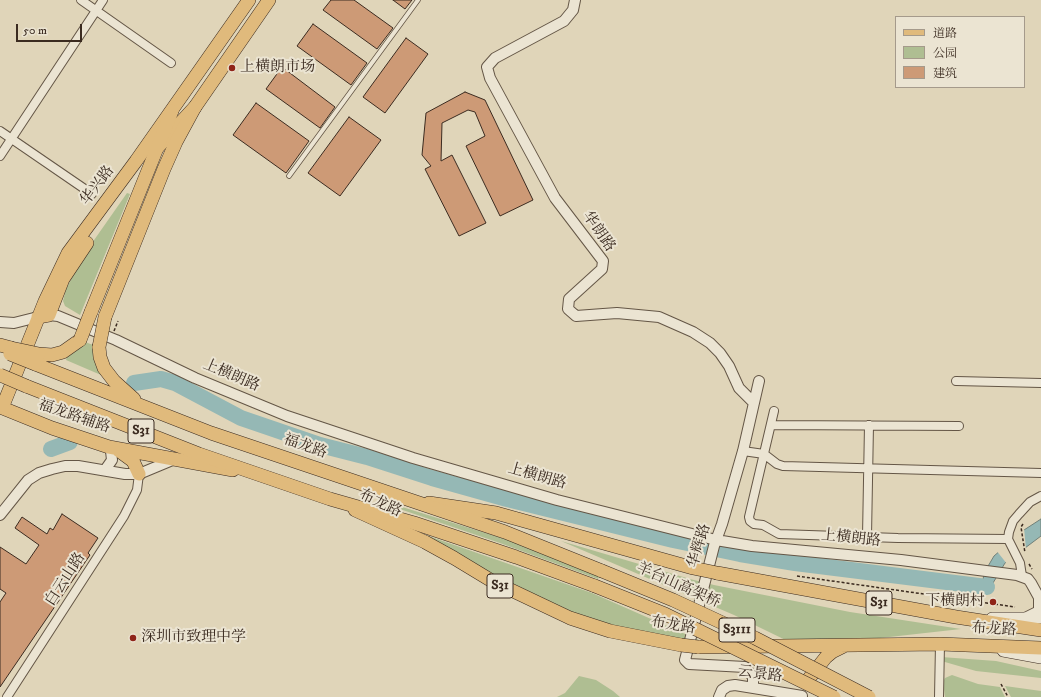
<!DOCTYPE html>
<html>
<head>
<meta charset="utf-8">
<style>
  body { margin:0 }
  #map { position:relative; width:1041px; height:697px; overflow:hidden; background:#e0d5b9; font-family:"IM FELL DW Pica","Noto Serif SC",serif }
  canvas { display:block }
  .legend { position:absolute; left:895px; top:16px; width:130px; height:72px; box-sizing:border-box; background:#ebe4d2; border:1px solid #a59a8b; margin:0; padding:5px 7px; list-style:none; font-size:12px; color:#3b2b20 }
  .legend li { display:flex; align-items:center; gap:8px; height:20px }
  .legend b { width:20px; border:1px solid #a59a8b }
  .scale { position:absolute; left:16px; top:24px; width:66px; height:18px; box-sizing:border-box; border:2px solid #3b2b20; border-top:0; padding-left:5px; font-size:12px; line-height:14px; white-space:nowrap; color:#3b2b20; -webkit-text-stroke:3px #ebe4d2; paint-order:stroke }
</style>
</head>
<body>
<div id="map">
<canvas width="1041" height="697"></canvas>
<ul class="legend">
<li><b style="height:5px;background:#e0ba7c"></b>道路</li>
<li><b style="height:11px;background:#afbe92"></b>公园</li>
<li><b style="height:11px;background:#cd9a76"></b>建筑</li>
</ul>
<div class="scale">50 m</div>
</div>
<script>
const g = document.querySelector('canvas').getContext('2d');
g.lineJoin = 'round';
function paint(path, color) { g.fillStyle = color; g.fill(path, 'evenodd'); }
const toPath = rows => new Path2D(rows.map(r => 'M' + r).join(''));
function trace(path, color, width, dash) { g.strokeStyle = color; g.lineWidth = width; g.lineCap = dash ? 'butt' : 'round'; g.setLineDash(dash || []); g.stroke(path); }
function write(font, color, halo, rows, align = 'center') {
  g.font = font + ' "IM FELL DW Pica","Noto Serif SC",serif'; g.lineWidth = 4; g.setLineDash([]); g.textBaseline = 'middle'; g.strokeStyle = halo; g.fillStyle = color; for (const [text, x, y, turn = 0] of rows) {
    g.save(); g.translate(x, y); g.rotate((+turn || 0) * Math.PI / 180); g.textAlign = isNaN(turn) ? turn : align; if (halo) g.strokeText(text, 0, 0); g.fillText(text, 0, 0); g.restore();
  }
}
const green = toPath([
  [127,193,130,194,80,315,65,306,63,301,66,289,85,253],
  [85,342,96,346,101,375,66,360,67,356],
  [383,501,524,545,601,574,598,579,500,543,382,503],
  [394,524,592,593,701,641,682,639,612,626,564,610],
  [561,541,690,579,714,585,850,612,961,629,800,647,734,615],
  [941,657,996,661,1041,671,1041,678,976,671,938,660],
  [952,675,978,684,1000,687,1005,697,945,697,943,682,945,678],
  [579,676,596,680,613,691,620,697,557,697,565,693],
  [1005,686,1041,691,1041,697,1011,697]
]);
const water = toPath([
  [1041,519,1041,536,1005,563,993,583,991,593,981,595,984,573,994,556,1024,530,1041,519]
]);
const pier = toPath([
  [1024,528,1026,549,1007,564,996,550]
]);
const river = toPath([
  [134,383,161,379,175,383,241,418,320,445,367,457,432,478,507,499,673,540,740,554,795,563,987,587],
  [51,449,70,442]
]);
const building = toPath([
  [331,0,354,0,393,28,377,49,323,10,331,0],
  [393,0,412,0,405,9,393,0],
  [313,24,367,63,351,85,297,46,313,24],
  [406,38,428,54,385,113,363,97,406,38],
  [282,67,335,107,320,128,266,89,282,67],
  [465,92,485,100,533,200,500,216,466,146,485,136,475,112,468,110,442,123,441,161,452,155,486,223,459,236,425,169,431,166,422,155,426,113,465,92],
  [256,103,309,141,286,173,233,135,256,103],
  [349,117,381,140,340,196,308,173,349,117],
  [62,514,98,538,88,553,90,555,0,687,0,602,6,593,0,589,0,547,26,564,39,545,15,528,22,517,47,534,50,528,53,530,62,514]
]);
const path = toPath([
  [1023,524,1021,527,1025,553],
  [1029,564,1032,569],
  [797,576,1015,607],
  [1001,684,1008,697]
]);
const service = toPath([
  [289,176,418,0]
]);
const minor = toPath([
  [81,0,171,63],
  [0,131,92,194],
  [0,156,103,0],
  [956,381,1041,383],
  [774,411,749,517,750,521,754,524,763,525,779,534,898,538,1008,539],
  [771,425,959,426],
  [743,451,764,454,777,464,783,466,1041,473],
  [867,536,869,425],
  [1022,576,1020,563,1008,539,1009,532,1013,521,1019,514,1030,502,1041,496],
  [7,697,124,516,137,490,139,474],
  [939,697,940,644]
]);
const tertiary = toPath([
  [575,0,573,10,564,21,495,58,487,67,490,78,555,198,603,261,602,269,569,299,568,309,576,316,617,313,659,317,693,332,710,343,720,353,729,366,739,388,754,403],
  [49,315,58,316,116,340,195,378,287,416,413,458,557,500,716,540,752,546,901,560,1017,575,1028,579,1031,583,1041,601],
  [0,322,14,323,38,317],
  [105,470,112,460,111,451,109,447],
  [0,515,28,480,39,473,52,469,65,466,78,466,125,474,139,474,175,459],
  [1025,618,1039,611,1039,598],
  [753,687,753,677,745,667,689,664,685,660,714,546,722,524,743,451,759,381],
  [719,697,722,690,728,686,735,685,802,696]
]);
const secondary = toPath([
  [992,618,1041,618],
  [1003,651,1041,658]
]);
const primary = toPath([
  [158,147,195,107,269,0],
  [38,317,49,315,63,279,87,243],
  [0,407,52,428,109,447,233,470],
  [2,408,45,301,68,253,136,161,249,0],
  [118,450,133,461,139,474],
  [429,503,496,513,693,568],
  [355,510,425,542,454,558,492,581,570,618,610,631,681,645],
  [717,573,956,617,1041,630],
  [698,647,940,644,1041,648],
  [807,681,826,657,832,652,844,646]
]);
const trunk = toPath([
  [91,312,172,111],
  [105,317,164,169,176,142,195,107],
  [0,345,11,348],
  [99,347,100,357,104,368,114,381,134,399],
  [39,354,52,355,63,352,80,340],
  [35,364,211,433,505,532,602,571],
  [26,386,199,454,330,499,414,523,516,557,595,586]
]);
const pathBridge = toPath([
  [114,331,118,321]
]);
const primaryBridge = toPath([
  [693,568,717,573],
  [681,645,698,647]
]);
const trunkBridge = toPath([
  [80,340,91,312],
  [99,347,105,317],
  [11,348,39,354],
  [10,354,35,364],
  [0,375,26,386],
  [602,571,673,600,755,638,869,697],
  [595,586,665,614,834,697]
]);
const markers = [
  [232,68,4,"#8f2418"],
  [993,602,4,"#8f2418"],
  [133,638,4,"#8f2418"]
];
const shields = [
  [141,431,26],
  [500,586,26],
  [879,603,26],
  [737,630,36]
];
const shieldNames = [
  ["S31",141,431],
  ["S31",500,586],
  ["S31",879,603],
  ["S3111",737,630]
];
const poiNames = [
  ["上横朗市场",240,68],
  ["下横朗村",985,602,"right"],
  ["深圳市致理中学",141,638]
];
const streetNames = [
  ["华兴路",98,186,-53],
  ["华朗路",598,232,55],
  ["上横朗路",231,376,23],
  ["福龙路辅路",74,417,19],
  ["福龙路",305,447,19],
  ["上横朗路",537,477,16],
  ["布龙路",380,504,25],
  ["上横朗路",851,539,6],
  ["华辉路",700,546,-73],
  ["白云山路",66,580,-57],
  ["羊台山高架桥",678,586,24],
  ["布龙路",673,626,9],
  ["布龙路",994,630,3],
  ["云景路",760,675,7]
];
paint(green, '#afbe92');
paint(water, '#95b8b5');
trace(water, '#718079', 1);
paint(pier, '#e0d5b9');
trace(river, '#95b8b5', 16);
paint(building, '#cd9a76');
trace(building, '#3b2b20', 1);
trace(service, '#645646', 5.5);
trace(minor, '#645646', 10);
trace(tertiary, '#645646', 12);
trace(secondary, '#3b2b20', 12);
trace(primary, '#3b2b20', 14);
trace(trunk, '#3b2b20', 14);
trace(path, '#3b2b20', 1.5, [3, 2]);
trace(service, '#ebe4d2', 4);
trace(minor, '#ebe4d2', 8);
trace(tertiary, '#ebe4d2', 10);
trace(secondary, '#ebe4d2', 11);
trace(primary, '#e0ba7c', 13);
trace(trunk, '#e0ba7c', 13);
trace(primaryBridge, '#3b2b20', 14, []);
trace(trunkBridge, '#3b2b20', 14, []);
trace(pathBridge, '#3b2b20', 1.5, [3, 2]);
trace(primaryBridge, '#e0ba7c', 13);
trace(trunkBridge, '#e0ba7c', 13);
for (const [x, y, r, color] of markers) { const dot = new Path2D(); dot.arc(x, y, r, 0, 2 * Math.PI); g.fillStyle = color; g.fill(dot); trace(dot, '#ebe4d2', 1.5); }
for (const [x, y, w] of shields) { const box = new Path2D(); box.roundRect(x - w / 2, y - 12, w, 24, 3); g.fillStyle = '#ebe4d2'; g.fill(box); trace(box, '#3b2b20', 1); }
write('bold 14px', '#3b2b20', null, shieldNames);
write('15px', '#3b2b20', '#ebe4d2', poiNames, 'left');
write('15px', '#3b2b20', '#ebe4d2', streetNames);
</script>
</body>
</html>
